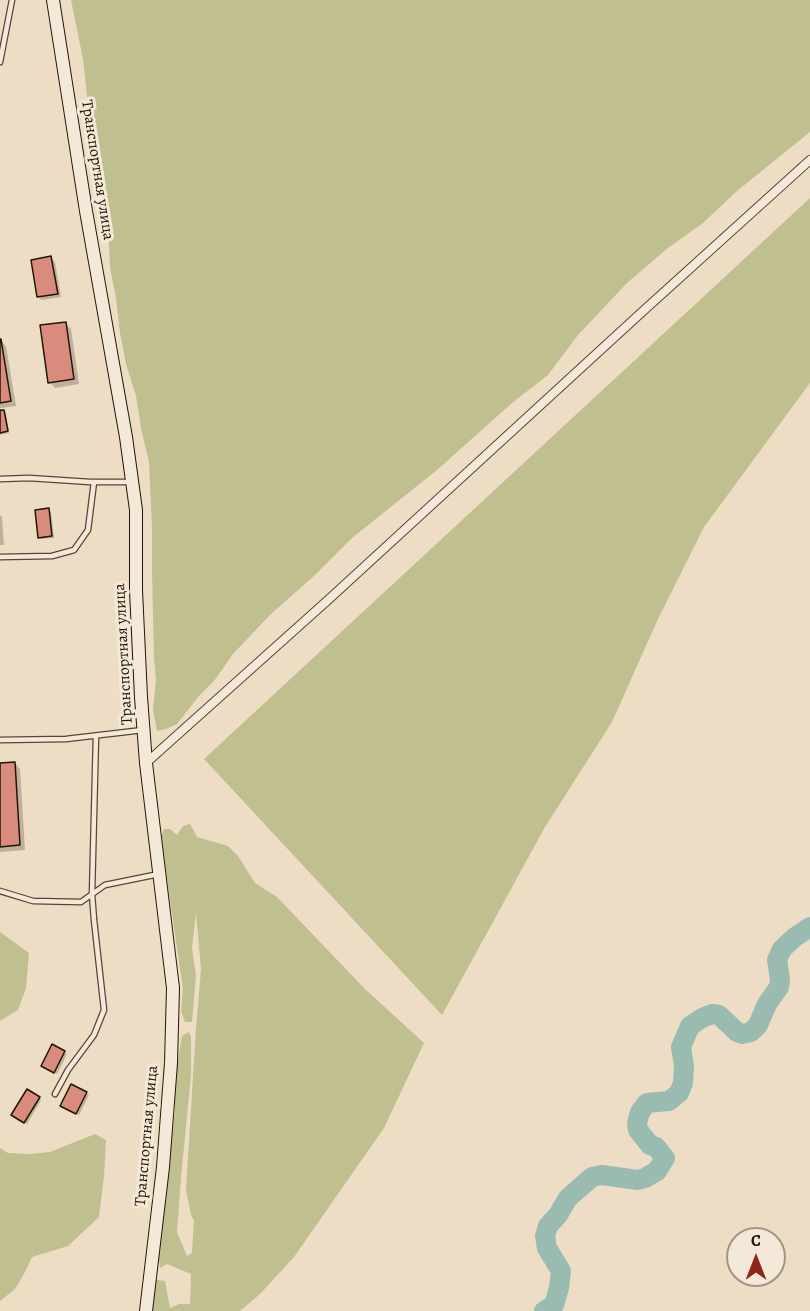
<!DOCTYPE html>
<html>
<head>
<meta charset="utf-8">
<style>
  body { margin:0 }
  #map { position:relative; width:810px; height:1311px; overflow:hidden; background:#eeddc5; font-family:Alegreya,serif }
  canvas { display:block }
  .north { position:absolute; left:726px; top:1227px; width:60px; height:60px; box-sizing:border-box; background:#f4e9d9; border:2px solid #a09484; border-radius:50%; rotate:0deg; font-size:16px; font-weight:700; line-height:24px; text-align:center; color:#211505 }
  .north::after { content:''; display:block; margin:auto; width:21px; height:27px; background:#8f2418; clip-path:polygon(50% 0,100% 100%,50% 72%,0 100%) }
</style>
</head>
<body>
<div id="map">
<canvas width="810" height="1311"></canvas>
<div class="north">С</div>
</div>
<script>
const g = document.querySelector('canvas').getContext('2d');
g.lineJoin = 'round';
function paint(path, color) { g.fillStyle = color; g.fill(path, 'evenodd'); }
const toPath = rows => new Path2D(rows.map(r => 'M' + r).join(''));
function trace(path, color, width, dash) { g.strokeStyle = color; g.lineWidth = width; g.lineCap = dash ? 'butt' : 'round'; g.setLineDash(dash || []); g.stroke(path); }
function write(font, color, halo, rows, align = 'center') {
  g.font = font + ' Alegreya,serif'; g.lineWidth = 6; g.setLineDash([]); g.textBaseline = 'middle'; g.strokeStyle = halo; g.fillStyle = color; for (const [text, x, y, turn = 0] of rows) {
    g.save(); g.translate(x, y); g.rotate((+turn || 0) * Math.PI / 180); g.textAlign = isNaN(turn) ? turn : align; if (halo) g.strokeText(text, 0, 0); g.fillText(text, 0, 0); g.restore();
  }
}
const green = toPath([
  [71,0,810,0,810,132,737,191,703,223,668,248,627,283,578,335,548,375,512,403,437,470,352,538,315,575,271,614,233,654,214,681,198,697,177,724,166,729,157,731,153,710,156,680,154,658,152,572,152,528,149,462,141,428,136,396,126,364,120,333,116,298,110,267,107,203,101,168,91,132,83,59],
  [810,198,810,383,704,527,658,619,612,722,545,827,442,1015,204,759],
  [190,824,197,837,228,846,238,856,255,883,277,897,365,989,424,1043,384,1128,294,1257,260,1294,240,1311,153,1311,153,1286,156,1280,165,1281,170,1308,179,1304,190,1304,191,1274,167,1264,160,1268,158,1250,175,1111,175,1078,182,1036,189,1032,191,1037,191,1075,181,1178,177,1232,187,1256,192,1253,194,1221,191,1215,186,1190,196,1028,201,969,196,913,192,948,196,976,192,1022,185,1022,181,1011,183,989,161,838,164,829,170,829,177,835,183,826],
  [0,932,29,953,26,988,18,1010,0,1021],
  [95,1134,106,1140,104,1177,99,1217,68,1246,32,1257,25,1272,15,1289,0,1301,0,1148,8,1153,29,1154,50,1152]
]);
const shadow = toPath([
  [51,258,55,262,61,297,42,300,38,297],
  [65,323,71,329,79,384,55,388,50,382],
  [0,340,6,346,16,406,0,408],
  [3,411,6,413,9,433,0,435,0,412],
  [48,510,51,512,54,538,41,539,39,537],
  [0,515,2,517,4,545,0,545],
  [15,763,20,769,25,850,0,852,0,764],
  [53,1046,67,1054,57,1074,45,1068],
  [71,1086,89,1095,79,1115,64,1108],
  [39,1098,41,1100,27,1124,15,1117]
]);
const river = toPath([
  [544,1311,554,1305,559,1288,561,1271,547,1248,545,1236,548,1226,558,1215,568,1198,592,1177,602,1175,638,1180,645,1178,657,1171,665,1158,656,1147,650,1145,638,1130,637,1123,640,1112,647,1103,669,1101,679,1093,683,1083,684,1066,681,1047,690,1026,702,1018,712,1014,719,1015,737,1032,742,1034,751,1032,758,1025,767,1004,779,987,780,979,777,960,782,949,795,937,810,927]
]);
const building = toPath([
  [51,256,58,294,37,297,31,260,51,256],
  [66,322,74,379,48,383,40,325,66,322],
  [0,339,1,339,11,401,0,403,0,339],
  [0,410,4,410,8,431,0,433,0,410],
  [49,508,52,536,38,538,35,510,49,508],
  [15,762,20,845,0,847,0,763,15,762],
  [52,1044,65,1051,54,1073,41,1066,52,1044],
  [71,1084,87,1092,76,1114,60,1106,71,1084],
  [27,1089,40,1097,24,1123,11,1115,27,1089]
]);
const lane = toPath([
  [0,62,12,0],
  [0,479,29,478,90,482,130,482],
  [0,557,52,556,74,550,88,530,94,482],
  [0,740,66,739,143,730],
  [0,891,33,901,81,902,105,885,159,874],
  [55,1094,68,1070,94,1035,104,1010,94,920,92,894,96,736]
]);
const street = toPath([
  [146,763,328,600,642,312,810,160]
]);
const secondary = toPath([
  [53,0,86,211,126,437,136,510,136,590,141,697,146,763,173,988,171,1063,163,1167,146,1311]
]);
const streetNames = [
  ["Транспортная улица",97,170,81],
  ["Транспортная улица",124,654,-93],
  ["Транспортная улица",147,1136,-85]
];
paint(green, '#c0bf90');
paint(shadow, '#0003');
trace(river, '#9abcb0', 20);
paint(building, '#d98b7e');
trace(building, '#211505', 1.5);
trace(lane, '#544735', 7);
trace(street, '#544735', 10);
trace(secondary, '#211505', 14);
trace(lane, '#f4e9d9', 4.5);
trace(street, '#f4e9d9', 8);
trace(secondary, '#f4e9d9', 12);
write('16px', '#211505', '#f4e9d9', streetNames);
</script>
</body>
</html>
